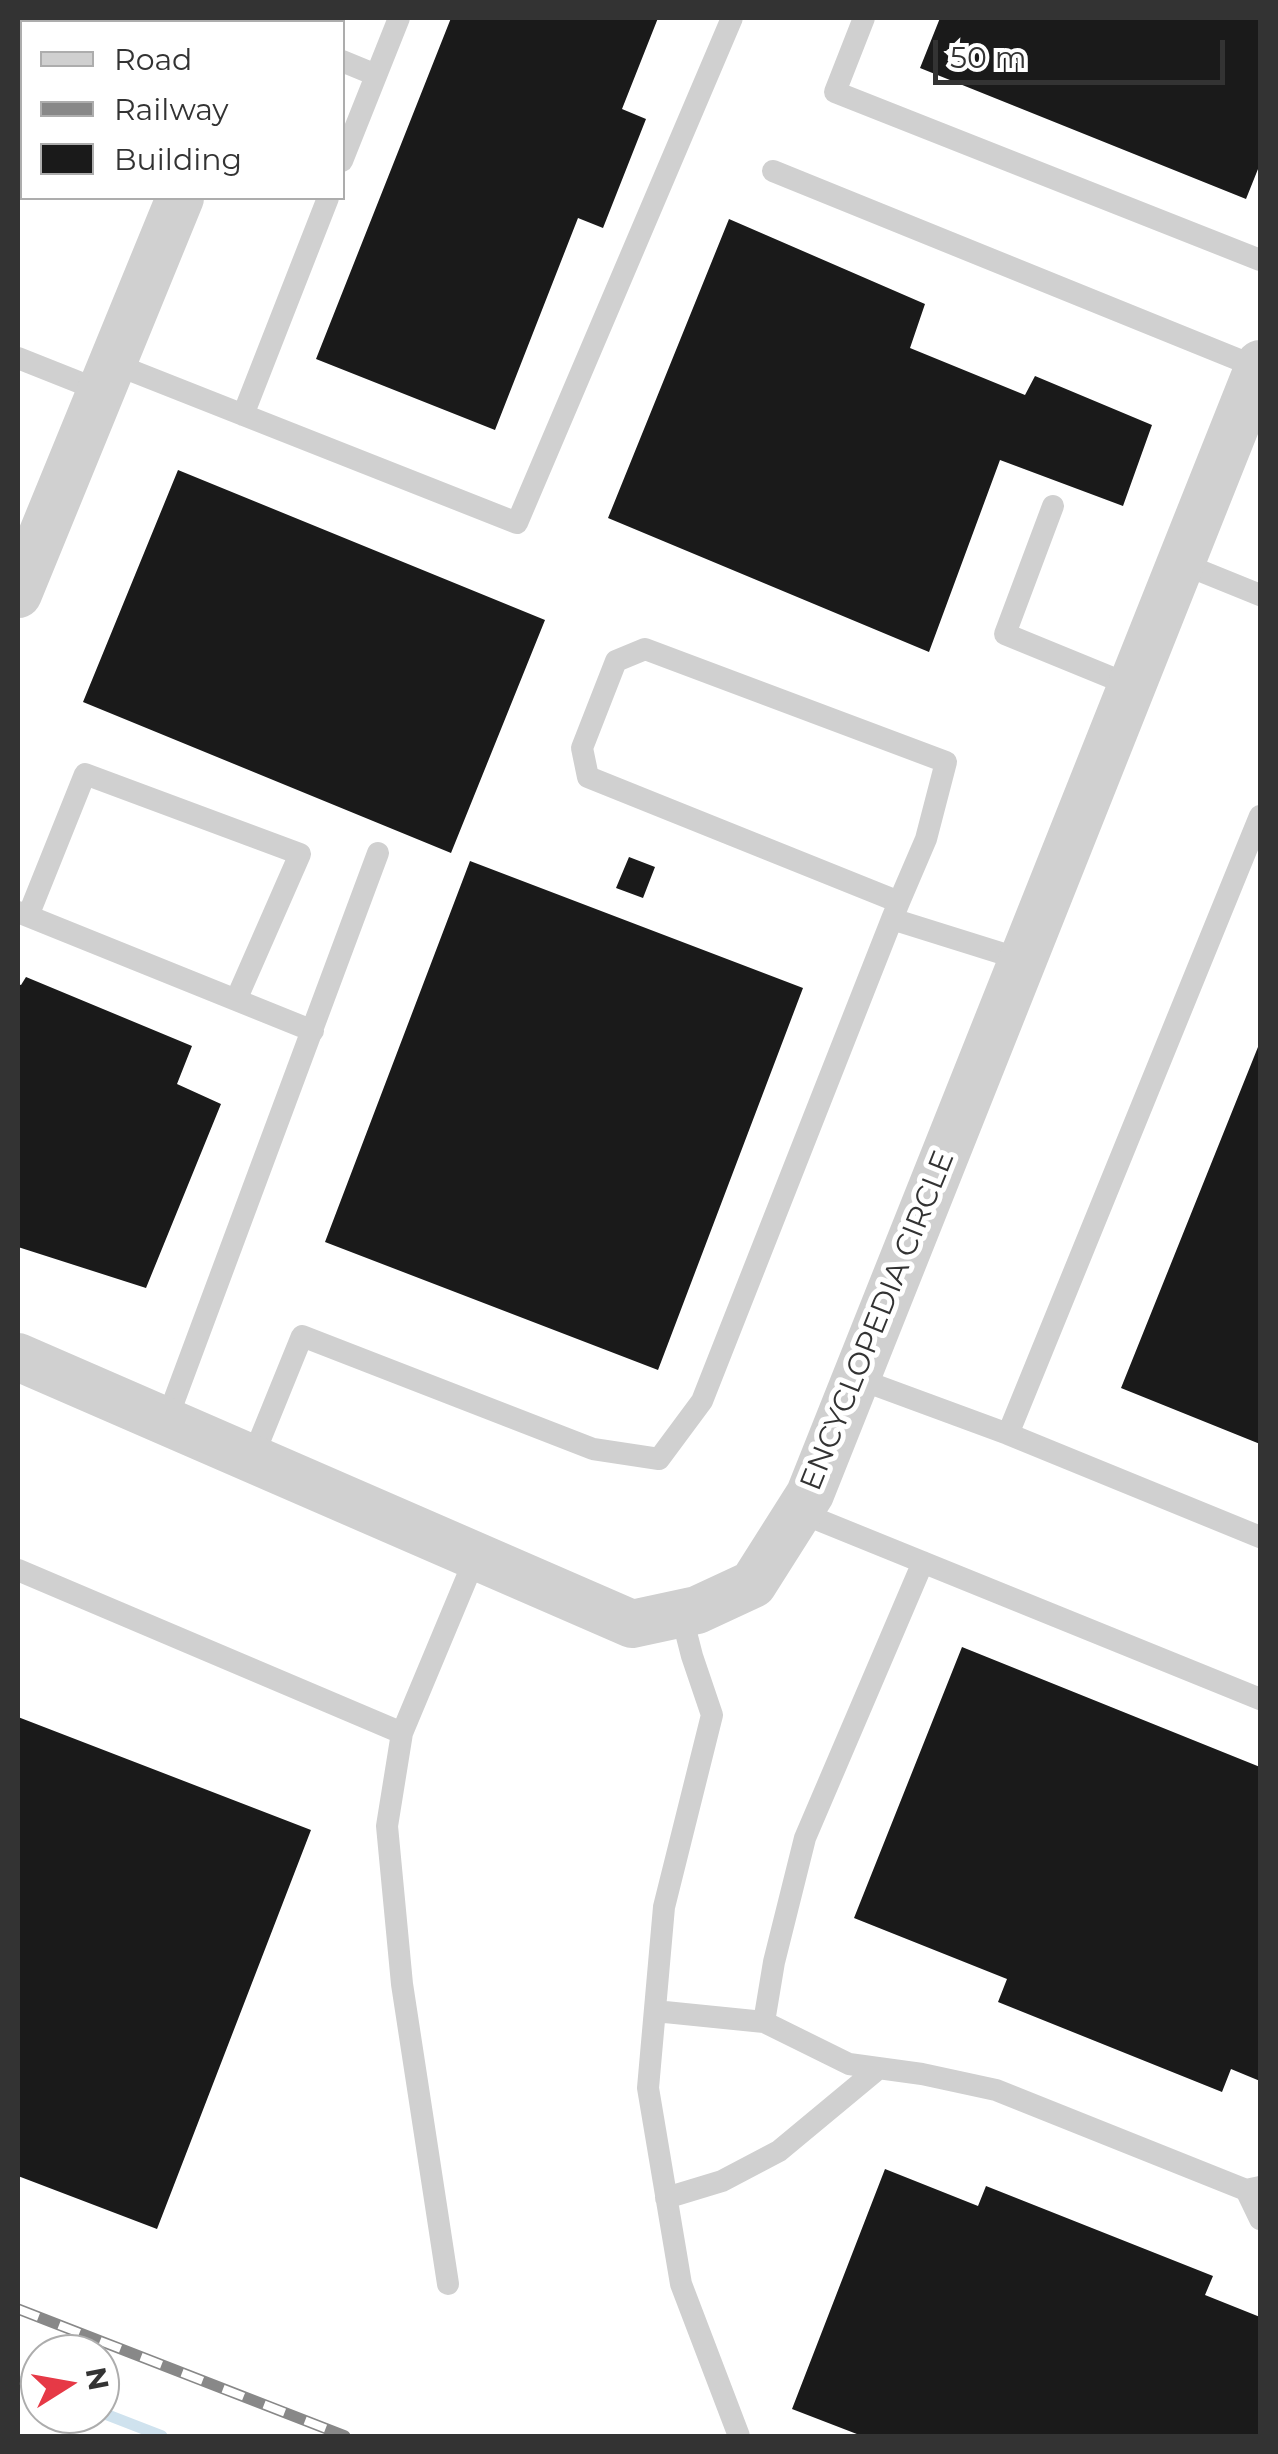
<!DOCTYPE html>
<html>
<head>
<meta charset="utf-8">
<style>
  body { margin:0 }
  #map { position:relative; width:1278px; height:2454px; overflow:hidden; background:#fff; font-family:Montserrat,sans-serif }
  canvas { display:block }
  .frame { position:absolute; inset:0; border:20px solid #333; pointer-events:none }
  .legend { position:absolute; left:20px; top:20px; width:325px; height:180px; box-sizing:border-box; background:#fff; border:2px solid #adadad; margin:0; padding:12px 18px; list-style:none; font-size:30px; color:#333 }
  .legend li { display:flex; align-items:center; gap:20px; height:50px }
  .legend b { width:50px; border:2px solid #adadad }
  .north { position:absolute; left:20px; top:2334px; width:100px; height:100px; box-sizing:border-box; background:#fff; border:2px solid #adadad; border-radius:50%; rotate:79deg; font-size:28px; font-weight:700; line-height:40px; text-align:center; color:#333 }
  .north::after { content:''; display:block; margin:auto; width:35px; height:45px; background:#e63946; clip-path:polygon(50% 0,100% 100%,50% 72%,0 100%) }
  .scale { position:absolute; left:933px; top:40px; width:292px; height:45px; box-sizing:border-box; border:5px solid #333; border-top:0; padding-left:12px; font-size:30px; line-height:35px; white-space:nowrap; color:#333; -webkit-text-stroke:8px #fff; paint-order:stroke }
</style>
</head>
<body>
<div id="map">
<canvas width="1278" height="2454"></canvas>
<div class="frame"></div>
<ul class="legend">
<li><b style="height:12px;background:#d0d0d0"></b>Road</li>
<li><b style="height:12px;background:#888"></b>Railway</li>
<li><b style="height:28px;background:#1a1a1a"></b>Building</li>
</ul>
<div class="north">N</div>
<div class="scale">50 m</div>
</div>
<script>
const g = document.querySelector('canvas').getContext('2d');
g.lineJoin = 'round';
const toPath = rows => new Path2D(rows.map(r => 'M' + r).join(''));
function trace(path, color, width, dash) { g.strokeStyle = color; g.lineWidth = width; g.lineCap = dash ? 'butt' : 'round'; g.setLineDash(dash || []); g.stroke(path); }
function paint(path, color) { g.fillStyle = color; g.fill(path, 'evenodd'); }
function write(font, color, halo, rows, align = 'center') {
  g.font = font + ' Montserrat,sans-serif'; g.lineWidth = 10; g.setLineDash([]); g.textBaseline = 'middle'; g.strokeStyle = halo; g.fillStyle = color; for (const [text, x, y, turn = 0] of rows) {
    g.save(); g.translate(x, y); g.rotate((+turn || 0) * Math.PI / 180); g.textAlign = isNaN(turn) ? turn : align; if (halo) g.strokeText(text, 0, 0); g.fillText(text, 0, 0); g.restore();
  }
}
const stream = toPath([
  [18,2381,40,2389],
  [100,2412,162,2436]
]);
const building = toPath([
  [451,18,658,18,622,109,646,119,603,228,578,218,495,430,316,359],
  [940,18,1260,18,1260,164,1246,199,920,68],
  [729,219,925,304,910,348,1025,395,1035,376,1152,425,1123,506,1000,460,929,652,608,518],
  [178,470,545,620,451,853,83,702],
  [629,857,655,867,643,898,616,888],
  [470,861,803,988,658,1370,325,1242],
  [26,977,192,1046,177,1084,221,1104,146,1288,18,1247,18,984,21,985],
  [1260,1042,1260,1444,1121,1388],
  [962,1647,1260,1767,1260,2081,1231,2069,1222,2092,998,2002,1007,1979,854,1918],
  [18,1717,311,1830,157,2229,18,2176],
  [885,2169,978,2206,986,2186,1213,2276,1205,2295,1260,2317,1260,2429,1258,2436,862,2436,792,2409]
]);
const lane = toPath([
  [864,18,835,92,1260,260],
  [97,22,99,18],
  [342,61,376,75],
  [18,114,22,116],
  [342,161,399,18],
  [773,171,1259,368],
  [18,358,101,391],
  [112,363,517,523,732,18],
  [243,415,328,198],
  [1053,506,1005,634,1132,686],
  [1181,563,1260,595],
  [1260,816,1008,1434,1260,1537],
  [18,912,313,1031],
  [28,916,85,774,300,854,236,1000],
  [892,919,899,902,926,839,946,762,645,649,616,661,582,748,588,777,899,902],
  [856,1378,1008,1434],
  [166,1422,378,853],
  [252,1459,302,1336,593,1449,659,1459,702,1401,892,919,1023,960],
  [799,1512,1260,1699],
  [923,1562,805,1838,774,1962,764,2022,849,2064,922,2074,996,2090,1246,2190,1260,2187],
  [18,1570,402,1733,476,1556],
  [681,1613,692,1656,712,1715,664,1907,648,2088,681,2284,739,2436],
  [402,1733,387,1826,402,1984,448,2284],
  [655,2011,764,2022],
  [1246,2190,1260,2219],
  [666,2198,722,2181,779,2151,879,2068]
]);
const street = toPath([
  [252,22,254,18],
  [18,594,180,198],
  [18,1357,632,1624,697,1610,753,1584,810,1494,1260,364]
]);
const rail = toPath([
  [18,2309,345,2436]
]);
const streetNames = [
  ["ENCYCLOPEDIA CIRCLE",878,1321,-68]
];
trace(stream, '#cfe2ee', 11);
paint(building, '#1a1a1a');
trace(lane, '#d0d0d0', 22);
trace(street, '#d0d0d0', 48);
trace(rail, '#888', 11);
trace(rail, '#fff', 8, [22]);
write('30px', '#333', '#fff', streetNames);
</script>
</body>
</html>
